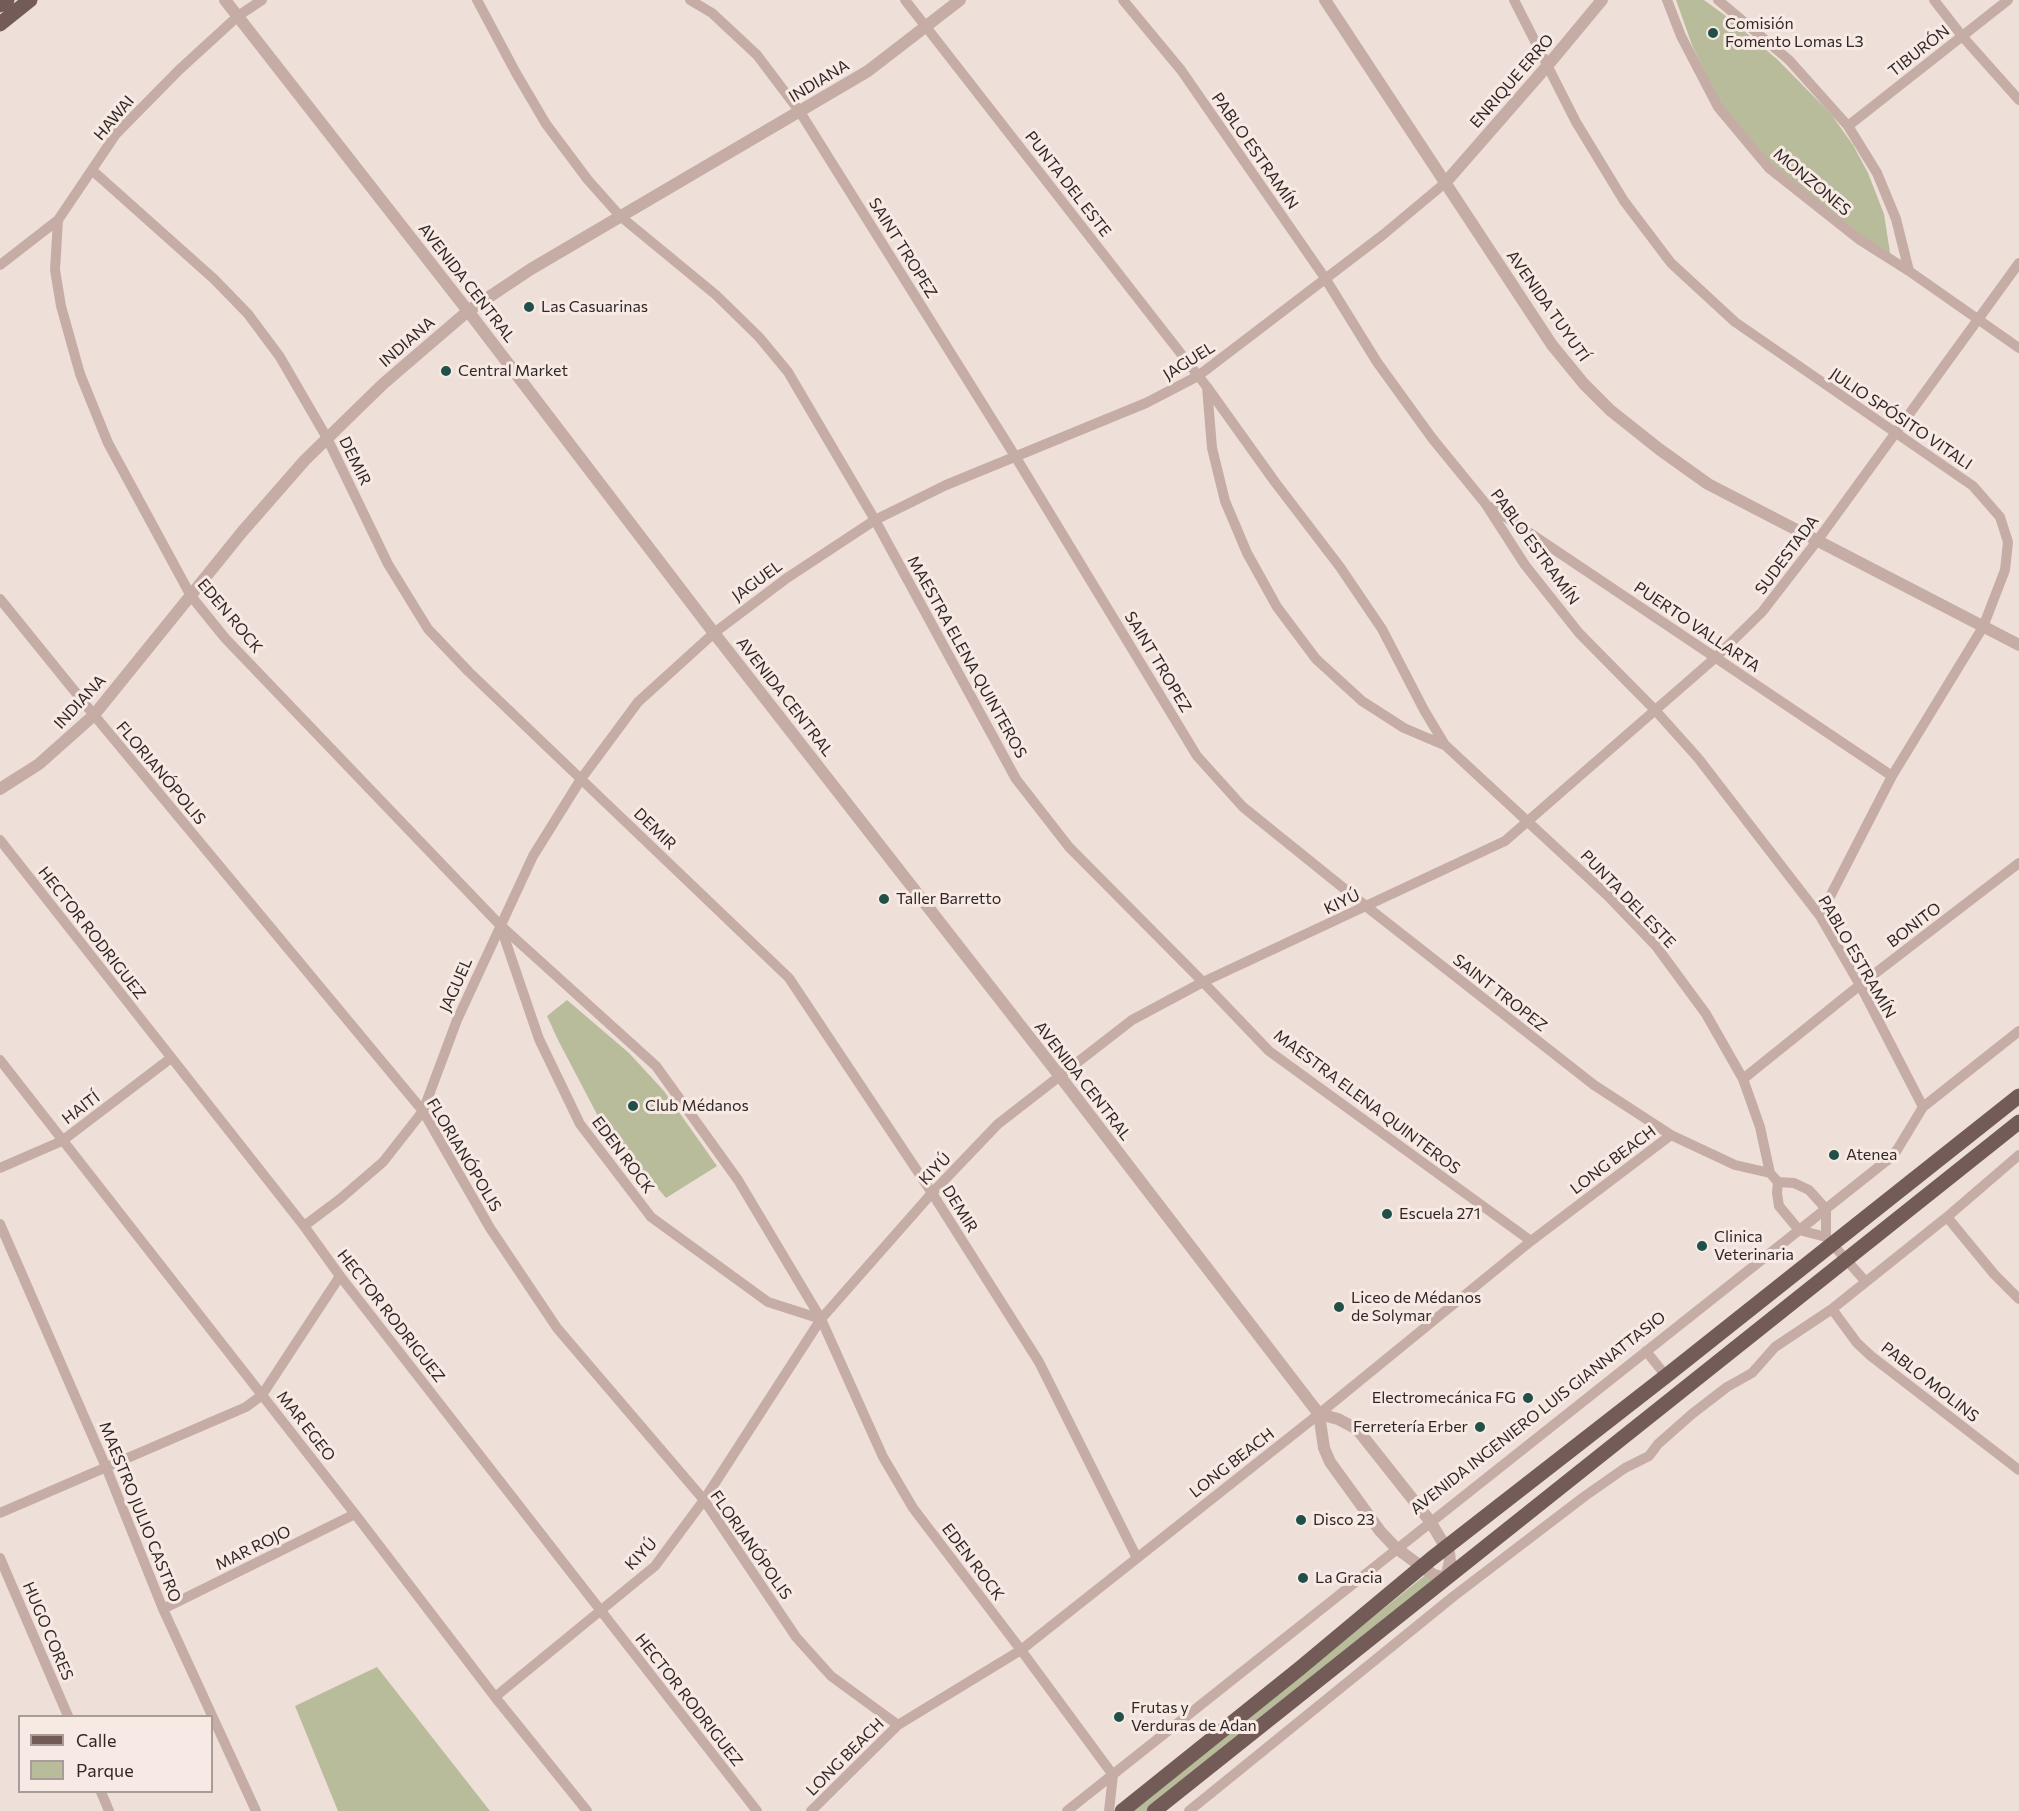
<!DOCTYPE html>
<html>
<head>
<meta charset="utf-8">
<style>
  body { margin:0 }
  #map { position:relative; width:2019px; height:1811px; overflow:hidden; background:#efdfd9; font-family:Commissioner,sans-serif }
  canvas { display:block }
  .legend { position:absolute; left:18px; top:1715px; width:195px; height:78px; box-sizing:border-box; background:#f7eae4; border:2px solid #a89c98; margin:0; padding:8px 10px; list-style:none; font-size:18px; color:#322726 }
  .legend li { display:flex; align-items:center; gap:12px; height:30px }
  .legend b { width:30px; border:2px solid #a89c98 }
</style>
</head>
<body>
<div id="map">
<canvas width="2019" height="1811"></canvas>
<ul class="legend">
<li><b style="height:8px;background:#735b58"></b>Calle</li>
<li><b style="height:16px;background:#b8bc9a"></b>Parque</li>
</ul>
</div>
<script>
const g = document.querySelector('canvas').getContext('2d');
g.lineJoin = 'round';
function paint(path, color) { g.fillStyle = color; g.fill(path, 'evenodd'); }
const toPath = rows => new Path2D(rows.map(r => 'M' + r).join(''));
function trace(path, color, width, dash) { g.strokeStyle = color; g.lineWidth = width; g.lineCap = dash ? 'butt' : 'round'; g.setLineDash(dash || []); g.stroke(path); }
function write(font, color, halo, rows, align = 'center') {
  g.font = font + ' Commissioner,sans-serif'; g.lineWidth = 6; g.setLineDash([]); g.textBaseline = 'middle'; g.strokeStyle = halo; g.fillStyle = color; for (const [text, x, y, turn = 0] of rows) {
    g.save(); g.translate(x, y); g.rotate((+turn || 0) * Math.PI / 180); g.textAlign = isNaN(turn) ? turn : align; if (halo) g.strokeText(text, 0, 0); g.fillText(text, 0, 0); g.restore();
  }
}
const green = toPath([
  [1676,0,1704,0,1730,19,1778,60,1831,114,1853,145,1868,173,1884,214,1891,259,1771,165,1720,105,1692,45],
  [567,1000,629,1053,664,1091,717,1166,666,1198,600,1120,558,1040,547,1016],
  [1428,1573,1434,1580,1366,1635,1145,1811,1130,1811],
  [377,1667,490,1811,338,1811,295,1706]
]);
const minor = toPath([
  [477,0,516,73,546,124,588,180,620,216,716,295,759,337,788,372,875,520,1016,779,1069,847,1203,982,1269,1051,1531,1241],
  [690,0,712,13,757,55,800,112,1015,456,1197,756,1243,807,1367,907,1594,1085,1671,1135,1735,1165,1770,1173],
  [905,0,1207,387,1275,482,1340,567,1382,629,1424,710,1445,745,1608,896,1656,946,1706,1014,1743,1079,1760,1127,1770,1173,1778,1182,1794,1183,1809,1190,1826,1209,1826,1237],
  [1123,0,1181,70,1325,278,1377,362,1432,438,1485,503,1525,565,1579,633,1655,710,1698,758,1820,916,1860,985,1923,1107],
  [1514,0,1576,122,1624,201,1671,263,1735,322,1973,486,2000,517,2008,542,2005,570,1983,627,1892,776,1820,916],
  [1667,0,1681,36,1718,107,1769,168,1860,240,1909,271,2019,348],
  [1718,0,1789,60,1848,126,1877,173,1896,219,1909,271],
  [1934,0,1962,36,2019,100],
  [1848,126,2008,0],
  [93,171,214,279,248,314,280,357,327,438,388,564,428,629,469,672,789,978,932,1193,1039,1362,1137,1558],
  [58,220,55,270,61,306,80,374,108,443,191,596,225,638,500,925,656,1066,738,1180,821,1319,883,1457,913,1508,1021,1650,1113,1775,1109,1811],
  [0,265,58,220,116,134,179,70,238,16,262,0],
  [1207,387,1212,448,1225,501,1247,553,1277,607,1316,659,1362,701,1404,728,1444,745],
  [1491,507,1892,776],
  [0,599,94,715,423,1111,490,1228,557,1328,704,1500,796,1637,831,1676,898,1725],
  [0,840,304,1226,340,1276,757,1811],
  [500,925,539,1039,580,1124,651,1217,768,1302,821,1319],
  [0,1060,355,1514,495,1697,587,1811],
  [1743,1079,1860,985,2019,863],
  [0,1168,62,1141,171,1058],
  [1778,1182,1777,1193,1779,1206,1799,1230,1826,1237,1866,1282],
  [1947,1217,1994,1274,2019,1299],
  [0,1224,106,1467,163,1609,256,1811],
  [304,1226,340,1199,383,1162,423,1111,457,1020,533,856,581,779,638,702,714,633,787,578,875,520,946,485,1146,403,1198,376,1384,234,1445,183],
  [1832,1309,1857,1343,1871,1356,2019,1470],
  [1646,1351,1666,1376],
  [0,1513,246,1407,262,1395,340,1276],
  [0,1558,68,1716],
  [163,1609,355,1514],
  [495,1697,655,1566,704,1500,821,1319,932,1193,998,1124,1132,1020,1203,982,1505,841,1715,658,1762,612,1817,541,2019,263],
  [101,1792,109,1811],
  [811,1811,898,1725,1021,1650,1319,1414,1531,1241,1671,1135],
  [1067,1811,1890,1158,1897,1150,1923,1107,2019,1031],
  [1189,1811,1454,1596,1585,1496,1625,1468,1649,1456,1658,1444,1692,1414,1727,1387,1752,1373,1775,1347,1832,1309,1947,1217,2019,1155]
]);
const tertiary = toPath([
  [225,0,468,311,714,633,1059,1075,1319,1414,1324,1448,1330,1462,1380,1531,1396,1548,1422,1567,1434,1575,1446,1578,1450,1561,1449,1553,1430,1521,1357,1429,1338,1419,1319,1414],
  [1325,0,1552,345,1584,384,1610,410,1659,449,1708,484,2019,645],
  [1445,183,1548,65,1602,0],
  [0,789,39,764,94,715,242,532,305,460,383,384,468,311,531,269,868,71,960,0]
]);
const primary = toPath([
  [0,5,7,0],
  [0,24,30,0],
  [1122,1811,1299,1669,1431,1559,1666,1376,2019,1096],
  [1154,1811,2019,1122]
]);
const markers = [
  [1713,33,6,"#205048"],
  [529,307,6,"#205048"],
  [446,371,6,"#205048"],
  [884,899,6,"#205048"],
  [633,1106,6,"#205048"],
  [1834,1155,6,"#205048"],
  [1387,1214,6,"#205048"],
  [1702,1246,6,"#205048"],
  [1339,1307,6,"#205048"],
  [1528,1398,6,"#205048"],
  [1480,1427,6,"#205048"],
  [1301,1520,6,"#205048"],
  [1303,1578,6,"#205048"],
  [1119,1717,6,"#205048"]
];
const poiNames = [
  ["Comisión",1725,24],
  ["Fomento Lomas L3",1725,42],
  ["Las Casuarinas",541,307],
  ["Central Market",458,371],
  ["Taller Barretto",896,899],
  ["Club Médanos",645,1106],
  ["Atenea",1846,1155],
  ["Escuela 271",1399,1214],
  ["Clinica",1714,1237],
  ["Veterinaria",1714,1255],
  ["Liceo de Médanos",1351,1298],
  ["de Solymar",1351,1316],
  ["Electromecánica FG",1516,1398,"right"],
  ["Ferretería Erber",1468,1427,"right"],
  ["Disco 23",1313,1520],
  ["La Gracia",1315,1578],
  ["Frutas y",1131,1708],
  ["Verduras de Adan",1131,1726]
];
const streetNames = [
  ["TIBURÓN",1919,51,-38],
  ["INDIANA",819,81,-31],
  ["ENRIQUE ERRO",1512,81,-49],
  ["HAWAI",114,118,-50],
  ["PABLO ESTRAMÍN",1255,151,55],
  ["MONZONES",1812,182,40],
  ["PUNTA DEL ESTE",1068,184,52],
  ["SAINT TROPEZ",903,248,58],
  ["AVENIDA CENTRAL",467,283,52],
  ["AVENIDA TUYUTÍ",1548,306,55],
  ["INDIANA",407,342,-41],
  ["JAGUEL",1189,361,-32],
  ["JULIO SPÓSITO VITALI",1901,419,34],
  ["DEMIR",355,461,64],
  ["PABLO ESTRAMÍN",1535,547,54],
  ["SUDESTADA",1787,555,-53],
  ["JAGUEL",757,581,-36],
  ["EDEN ROCK",230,616,50],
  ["PUERTO VALLARTA",1697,627,34],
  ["MAESTRA ELENA QUINTEROS",967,657,61],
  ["SAINT TROPEZ",1158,662,59],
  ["AVENIDA CENTRAL",785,697,52],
  ["INDIANA",80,702,-47],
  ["FLORIANÓPOLIS",161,773,50],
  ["DEMIR",655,829,44],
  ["PUNTA DEL ESTE",1628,899,46],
  ["KIYÚ",1342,902,-25],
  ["BONITO",1914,925,-37],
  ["HECTOR RODRIGUEZ",92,933,52],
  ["PABLO ESTRAMÍN",1857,957,60],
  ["JAGUEL",456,985,-66],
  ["SAINT TROPEZ",1500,993,38],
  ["AVENIDA CENTRAL",1083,1081,52],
  ["MAESTRA ELENA QUINTEROS",1367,1102,37],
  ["HAITÍ",81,1108,-37],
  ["FLORIANÓPOLIS",464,1155,59],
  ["EDEN ROCK",623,1155,53],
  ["LONG BEACH",1613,1160,-37],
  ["KIYÚ",935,1169,-46],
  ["DEMIR",960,1209,58],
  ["HECTOR RODRIGUEZ",391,1316,52],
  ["PABLO MOLINS",1930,1382,38],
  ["AVENIDA INGENIERO LUIS GIANNATTASIO",1538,1413,-38],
  ["MAR EGEO",306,1426,52],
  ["LONG BEACH",1232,1463,-38],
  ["MAESTRO JULIO CASTRO",140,1512,68],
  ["FLORIANÓPOLIS",751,1545,55],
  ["MAR ROJO",253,1548,-26],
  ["KIYÚ",641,1554,-46],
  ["EDEN ROCK",973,1562,53],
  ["HUGO CORES",48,1631,67],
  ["HECTOR RODRIGUEZ",689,1700,52],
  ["LONG BEACH",845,1757,-45]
];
paint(green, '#b8bc9a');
trace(minor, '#c5ada6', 10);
trace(tertiary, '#c5ada6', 12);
trace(primary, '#735b58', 15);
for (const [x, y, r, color] of markers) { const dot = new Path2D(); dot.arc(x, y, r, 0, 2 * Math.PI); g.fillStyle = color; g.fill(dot); trace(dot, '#f7eae4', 2); }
write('16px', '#322726', '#f7eae4', poiNames, 'left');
write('16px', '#322726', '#f7eae4', streetNames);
</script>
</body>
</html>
